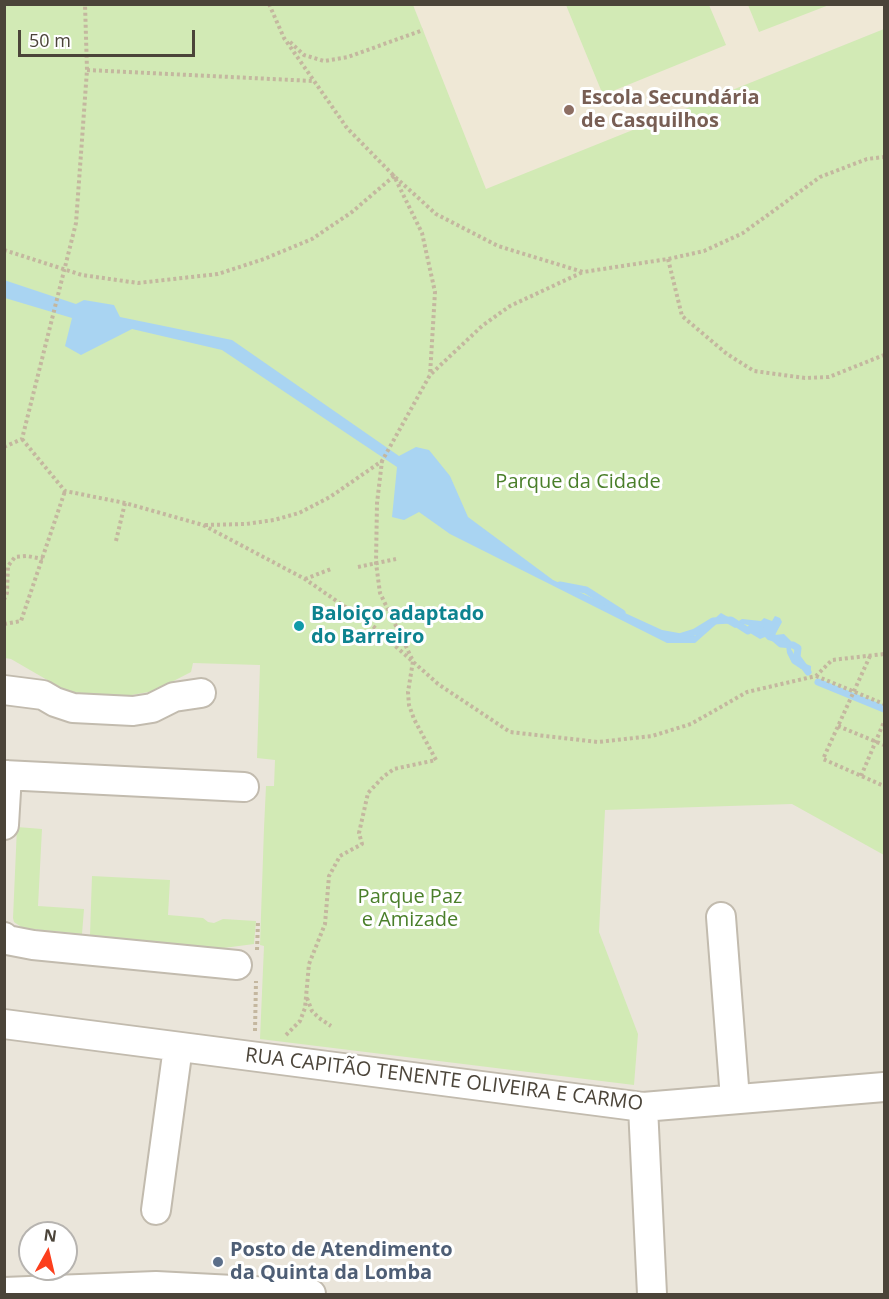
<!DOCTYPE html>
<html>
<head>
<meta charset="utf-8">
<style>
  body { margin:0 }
  #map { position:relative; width:889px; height:1299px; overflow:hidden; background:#f6f3ec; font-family:"Open Sans",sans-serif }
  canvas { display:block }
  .frame { position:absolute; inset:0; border:6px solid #4b4439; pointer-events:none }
  .north { position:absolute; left:18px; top:1221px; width:60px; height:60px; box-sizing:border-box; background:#fff; border:2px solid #b7b4b0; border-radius:50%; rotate:8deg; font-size:16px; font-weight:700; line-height:24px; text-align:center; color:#4b4439 }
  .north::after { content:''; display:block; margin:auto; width:21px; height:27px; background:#fc3f1d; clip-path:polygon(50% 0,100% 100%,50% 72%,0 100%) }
  .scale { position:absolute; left:18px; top:30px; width:177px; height:27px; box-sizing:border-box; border:3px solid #4b4439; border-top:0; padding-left:8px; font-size:18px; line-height:21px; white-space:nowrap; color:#4b4439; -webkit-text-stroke:4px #fff; paint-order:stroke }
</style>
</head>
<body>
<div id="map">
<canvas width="889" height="1299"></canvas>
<div class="frame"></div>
<div class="north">N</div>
<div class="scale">50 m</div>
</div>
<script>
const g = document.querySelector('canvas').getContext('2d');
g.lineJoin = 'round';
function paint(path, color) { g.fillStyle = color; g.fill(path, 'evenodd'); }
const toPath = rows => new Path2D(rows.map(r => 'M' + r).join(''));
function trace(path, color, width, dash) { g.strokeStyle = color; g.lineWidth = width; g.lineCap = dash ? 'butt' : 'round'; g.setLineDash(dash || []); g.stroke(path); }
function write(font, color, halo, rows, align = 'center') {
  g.font = font + ' "Open Sans",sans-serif'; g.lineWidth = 6; g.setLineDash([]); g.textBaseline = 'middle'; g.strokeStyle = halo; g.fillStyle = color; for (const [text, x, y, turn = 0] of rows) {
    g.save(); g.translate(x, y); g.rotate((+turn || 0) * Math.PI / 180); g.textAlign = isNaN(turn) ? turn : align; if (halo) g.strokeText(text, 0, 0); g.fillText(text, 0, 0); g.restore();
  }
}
const residential = toPath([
  [5,5,884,5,884,1294,5,1294],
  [30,1233,66,1233,66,1269,30,1269]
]);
const education = toPath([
  [413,5,884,5,884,29,485,190]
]);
const green = toPath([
  [5,5,413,5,486,189,884,29,884,855,792,804,605,810,599,932,638,1034,634,1085,260,1039,264,946,260,945,264,828,266,786,274,786,275,760,257,758,260,665,193,663,191,672,154,691,126,696,68,692,11,659,5,658],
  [566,5,709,5,726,45,603,95],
  [748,5,829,5,759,32],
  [17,827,42,829,38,906,84,909,82,934,23,928,14,922,13,918],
  [92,876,170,880,168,915,203,918,208,922,214,923,223,919,256,921,254,944,216,949,90,935]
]);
const water = toPath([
  [4,280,76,304,84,300,114,305,120,317,232,340,399,456,416,447,429,450,450,476,468,517,553,580,662,630,695,636,721,613,737,622,742,619,761,621,764,618,772,621,775,616,780,618,782,622,775,635,784,634,791,641,791,649,798,661,811,666,811,670,801,669,792,663,787,653,786,645,768,640,765,637,760,639,750,633,753,626,743,624,735,628,721,620,695,643,667,643,450,534,419,512,404,520,392,517,397,467,222,350,132,329,81,355,65,346,72,318,5,298]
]);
const stream = toPath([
  [560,585,586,590,622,613],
  [682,636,695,632,713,621,731,620,748,631,751,628,761,630],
  [773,637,781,644,793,645,798,648,797,657,808,672],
  [818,682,884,709]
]);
const path = toPath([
  [269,4,284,38,347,128,394,176,436,214,498,246,583,272,668,259,704,251,743,233,820,177,867,159,884,157],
  [290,42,304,55,324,61,348,57,423,30],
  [87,70,313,81],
  [4,250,82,275,138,283,218,274,264,259,312,239,352,212,394,176,422,233,435,292,430,375],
  [668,259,682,316,727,354,754,371,805,378,829,377,884,355],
  [22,439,65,491,125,503,203,525,305,579,374,627,438,684,510,732,598,742,652,736,691,724,747,692,816,676,832,660,884,654],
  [4,447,22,439,76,223,87,70,85,4],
  [205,525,246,524,274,520,299,513,330,497,382,461,430,375,482,326,510,306,583,272],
  [116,541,125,503],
  [358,567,396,559],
  [305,579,331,569],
  [4,600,7,593,8,566,15,557,27,556,43,559],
  [4,624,21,621,65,491],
  [870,656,823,759,884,786],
  [816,676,884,704],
  [838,726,884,745],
  [861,776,884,722],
  [257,950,258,922],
  [307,998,312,1011,319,1018,331,1026],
  [255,1031,256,981],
  [286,1035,300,1021,305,1008,309,964,325,924,329,876,340,856,362,844,359,833,368,793,383,777,394,769,436,760,414,719,409,705,408,692,413,661,380,593,376,563,377,503,382,461]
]);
const minor = toPath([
  [4,690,43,695,55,702,73,708,133,711,152,708,174,697,201,693],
  [4,775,244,787],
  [4,825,7,775],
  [721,917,735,1099],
  [4,937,7,940,33,945,237,965],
  [4,1024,643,1107,884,1087],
  [643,1107,652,1294],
  [156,1210,178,1047],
  [4,1292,156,1286,311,1294]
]);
const markers = [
  [569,110,6,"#8d6e63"],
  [299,626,6,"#0f9aa8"],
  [218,1262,6,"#5c6f8a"]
];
const educationNames = [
  ["Escola Secundária",581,98],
  ["de Casquilhos",581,121]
];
const parkNames = [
  ["Parque da Cidade",578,482],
  ["Parque Paz",410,897],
  ["e Amizade",410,920]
];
const cultureNames = [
  ["Baloiço adaptado",311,614],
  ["do Barreiro",311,637]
];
const streetNames = [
  ["RUA CAPITÃO TENENTE OLIVEIRA E CARMO",444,1080,7]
];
const serviceNames = [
  ["Posto de Atendimento",230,1250],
  ["da Quinta da Lomba",230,1273]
];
paint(residential, '#eae5da');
paint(education, '#efe8d6');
paint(green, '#d2eab5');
paint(water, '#a9d4f2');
trace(stream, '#a9d4f2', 7);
trace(minor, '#c2bbae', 32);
trace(path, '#c4b79f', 4, [3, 3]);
trace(minor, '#fff', 28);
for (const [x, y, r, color] of markers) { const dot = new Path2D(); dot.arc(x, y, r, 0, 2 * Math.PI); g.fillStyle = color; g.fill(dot); trace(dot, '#fff', 2); }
write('bold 20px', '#785e54', '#fff', educationNames, 'left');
write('20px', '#4a7f2a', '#fff', parkNames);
write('bold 20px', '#0d838f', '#fff', cultureNames, 'left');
write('20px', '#4b4439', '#fff', streetNames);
write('bold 20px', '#4e5e75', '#fff', serviceNames, 'left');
</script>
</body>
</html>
